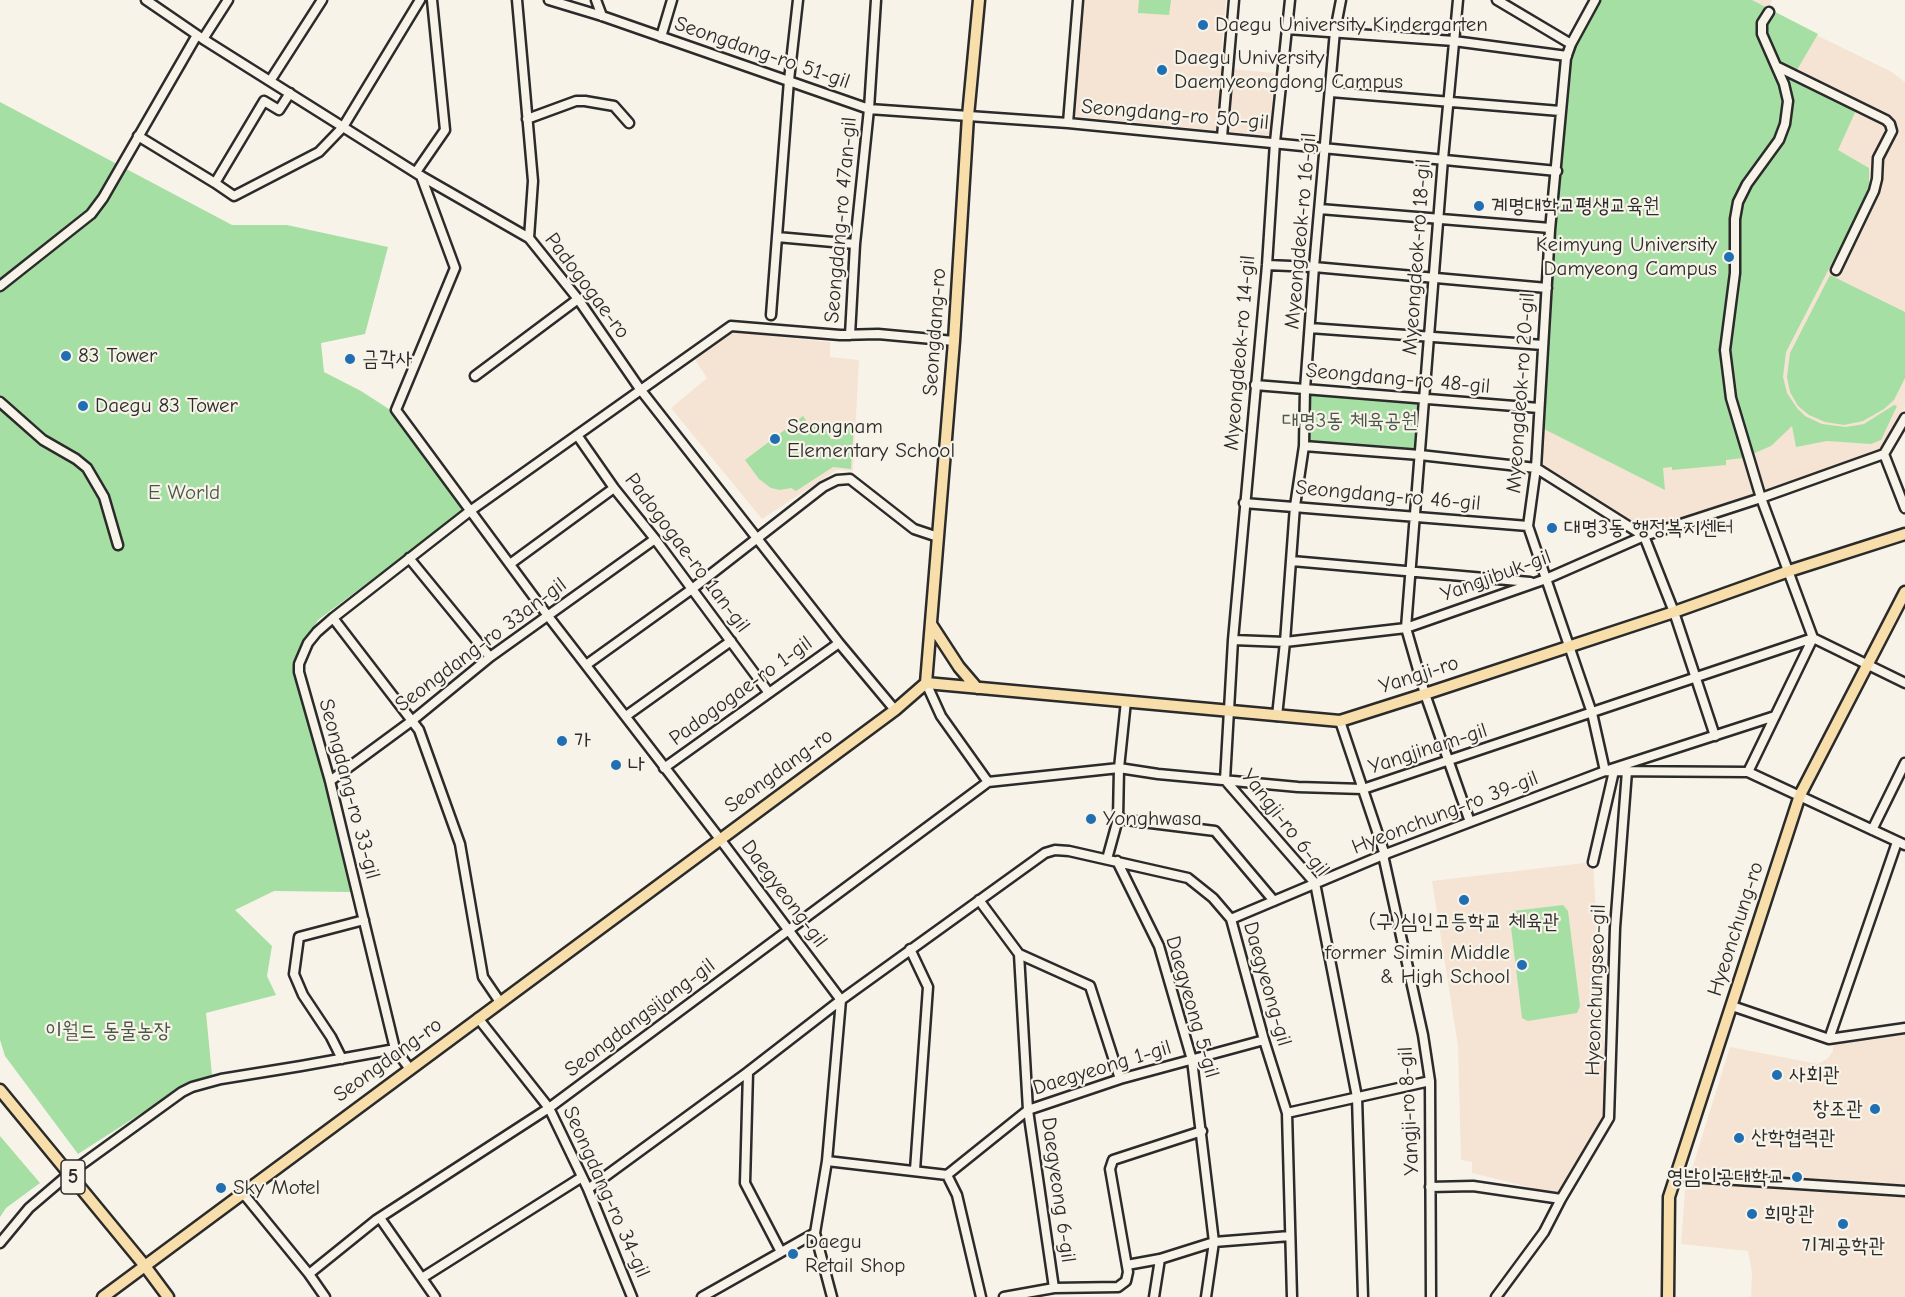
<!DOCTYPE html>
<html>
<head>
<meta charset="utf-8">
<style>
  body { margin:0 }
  canvas { display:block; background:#f7f3e8 }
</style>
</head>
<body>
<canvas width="1905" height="1297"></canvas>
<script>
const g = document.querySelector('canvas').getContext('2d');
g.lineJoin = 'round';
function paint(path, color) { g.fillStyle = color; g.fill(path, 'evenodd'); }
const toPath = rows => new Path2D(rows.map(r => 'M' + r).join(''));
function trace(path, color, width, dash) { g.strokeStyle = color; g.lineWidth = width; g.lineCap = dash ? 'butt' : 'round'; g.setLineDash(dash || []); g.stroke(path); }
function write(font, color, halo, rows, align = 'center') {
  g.font = font + ' "Comic Neue","Poor Story",sans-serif'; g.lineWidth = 4.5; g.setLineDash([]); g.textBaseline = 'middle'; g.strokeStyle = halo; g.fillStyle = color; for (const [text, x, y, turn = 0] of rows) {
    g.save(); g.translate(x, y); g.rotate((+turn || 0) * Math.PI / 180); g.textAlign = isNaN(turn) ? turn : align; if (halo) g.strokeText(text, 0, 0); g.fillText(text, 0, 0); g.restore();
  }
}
const built = toPath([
  [1083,0,1226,0,1220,68,1274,73,1270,136,1073,116],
  [1600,0,1772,0,1768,9,1769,12,1890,71,1905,82,1905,407,1879,453,1651,529,1643,528,1540,464,1542,411],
  [731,332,830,342,830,357,859,360,853,471,837,470,762,519,671,408,707,378,694,358],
  [1593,862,1608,1116,1561,1192,1553,1193,1472,1173,1472,1162,1461,1160,1458,1046,1432,881],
  [1905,1034,1905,1297,1751,1297,1752,1273,1748,1251,1681,1244,1685,1191,1730,1047,1818,1064,1828,1058,1833,1051,1833,1045]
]);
const green = toPath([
  [1139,0,1171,0,1169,15,1138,13],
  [1595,0,1752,0,1818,34,1794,75,1858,106,1838,150,1869,168,1869,191,1786,352,1783,377,1787,393,1797,408,1805,416,1822,424,1846,427,1864,424,1894,405,1897,406,1881,440,1871,444,1827,441,1796,447,1792,426,1771,446,1743,458,1726,460,1726,465,1672,470,1672,467,1663,468,1665,490,1538,426,1567,56],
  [0,102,232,225,287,225,388,247,365,334,321,343,324,372,361,391,392,411,465,510,318,620,292,663,355,890,350,890,350,892,274,891,235,910,272,946,267,976,276,995,206,1013,212,1075,187,1084,78,1154,5,1056,0,1040],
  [1830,275,1905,312,1905,378,1894,400,1884,409,1863,421,1844,425,1825,422,1809,415,1798,406,1790,392,1787,377,1790,353],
  [1305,389,1425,399,1420,455,1304,446],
  [803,416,807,422,824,426,831,439,834,439,836,423,854,423,851,469,833,467,796,491,791,488,780,490,771,488,759,479,745,460],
  [1563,905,1568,911,1580,1006,1577,1013,1528,1021,1522,1018,1510,919,1513,911],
  [0,1136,40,1183,6,1208,0,1217]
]);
const minor = toPath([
  [146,0,203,39,421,176,529,238,578,299,640,389,839,643,895,710],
  [517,0,533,181,529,238],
  [549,0,602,16,869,109,1068,123,1557,171],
  [596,0,602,16],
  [1290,0,1275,142,1267,265,1233,640,1225,780,1315,883,1357,1097,1363,1297],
  [1458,0,1443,159,1406,628,1425,694,1470,822],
  [1497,0,1571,44],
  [1595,0,1571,44,1566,58,1550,230,1536,468,1528,526,1592,713,1605,771,1748,772,1905,845],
  [1287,29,1454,41,1567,56],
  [661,37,672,0],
  [203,39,228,0],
  [1778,67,1886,120,1890,124,1892,131,1878,158,1877,179,1874,191,1836,270],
  [270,81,322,0],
  [1331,92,1560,111],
  [527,119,576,101,585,101,614,106,629,123],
  [1068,123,1078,0],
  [138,136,215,183,264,101,279,110,290,93],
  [1222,137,1234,0],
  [416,172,445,130,432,0],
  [421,176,455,268,396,410,548,616,720,839,841,1000,827,1161,815,1233,832,1297],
  [215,183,234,196,319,152,343,127,420,0],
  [1320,209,1550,228],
  [777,237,855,244],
  [1267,265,1314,267,1547,288],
  [0,286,91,214,103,198,197,35],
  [771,315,789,80,798,0],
  [1310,328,1543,345],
  [850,335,855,244,869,109,876,0],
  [475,376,578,299],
  [1255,385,1539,408],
  [0,402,43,440,76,459,87,468,104,497,118,545],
  [577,435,614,488,655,539,769,693],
  [1304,446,1420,455,1536,468,1644,536,1674,612,1715,736],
  [1884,454,1905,508],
  [1244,503,1528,526],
  [409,558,490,657],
  [1292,561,1530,582],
  [510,564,614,488],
  [333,618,419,730,460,844,483,977,500,1002],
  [1233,640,1285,642,1406,628,1546,579,1644,536,1761,498,1884,454,1905,418],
  [586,665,692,589,823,487,837,480,850,479,914,529,938,537],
  [926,683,941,716,988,782],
  [626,716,731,641],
  [1277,716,1285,642,1295,506,1304,446,1305,389,1314,267,1335,31,1341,0],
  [1340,721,1385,855],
  [664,768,839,643],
  [1748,772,1813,638,1761,498,1731,398,1725,350,1735,273,1735,219,1738,202,1747,184,1779,140,1785,124,1788,101,1784,84,1762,34,1762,23,1769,12],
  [330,781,413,720,490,657,655,539],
  [1118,819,1215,831,1274,901],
  [1872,830,1905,763],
  [1383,855,1423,1035,1430,1081,1431,1297],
  [1107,859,1118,819,1119,768,1126,701],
  [1117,861,1159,946,1192,1060,1214,1242,1206,1297],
  [1593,862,1614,771],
  [979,900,1019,954,1028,1110,1054,1288],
  [1231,919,1383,855,1605,771,1775,716],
  [910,949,928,987,915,1170],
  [1019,954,1090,986,1120,1079],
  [1732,1006,1829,1039,1905,1028],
  [478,1018,549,1108,588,1189,632,1297],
  [1829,1039,1897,842],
  [342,1059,331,1037,303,995,294,974,299,937,364,920],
  [410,1069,395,1049,330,781,299,672,299,664,308,643,317,632,333,618,470,511,731,326,840,335,878,334,954,341],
  [748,1072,745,1183,781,1252],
  [1287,1113,1430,1081],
  [827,1161,947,1175,1028,1110,1120,1079,1264,1040],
  [947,1175,957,1195,981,1297],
  [1675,1176,1905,1191],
  [1430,1187,1473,1186,1561,1199],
  [588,1189,748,1072,841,1000,1045,853,1055,850,1069,851,1188,878,1213,898,1231,919,1264,1040,1287,1113,1292,1297],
  [242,1192,309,1274,325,1297],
  [380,1218,435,1297],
  [0,1243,29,1208,70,1173,182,1092,192,1087,221,1079,301,1066,395,1049],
  [1127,1265,1160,1259,1214,1242,1290,1236],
  [309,1274,376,1220,549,1108,988,782,1119,768,1158,774,1298,787,1363,789,1813,638,1905,683],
  [422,1278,582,1177],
  [702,1297,815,1233],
  [1004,1297,1054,1288,1118,1287,1126,1281,1128,1272,1110,1169,1113,1160,1202,1131],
  [1154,1297,1160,1259],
  [1496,1297,1544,1232,1561,1199,1609,1118,1615,928,1627,771]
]);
const major = toPath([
  [931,624,959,667,977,688],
  [926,683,1340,721,1425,694,1674,612,1789,571,1905,534],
  [0,1090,145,1266,168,1297],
  [103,1297,895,710,926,683,954,341,968,116,979,0],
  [1668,1297,1669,1197,1800,795,1905,592]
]);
const markers = [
  [1203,25,6,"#1f6fb2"],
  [1162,70,6,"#1f6fb2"],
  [1479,206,6,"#1f6fb2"],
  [1729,257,6,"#1f6fb2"],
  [66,356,6,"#1f6fb2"],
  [350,359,6,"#1f6fb2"],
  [83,406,6,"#1f6fb2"],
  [775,439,6,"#1f6fb2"],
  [1552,528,6,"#1f6fb2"],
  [562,741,6,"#1f6fb2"],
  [616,765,6,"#1f6fb2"],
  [1091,819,6,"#1f6fb2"],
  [1464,900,6,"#1f6fb2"],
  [1522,965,6,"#1f6fb2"],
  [1777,1075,6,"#1f6fb2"],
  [1875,1109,6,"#1f6fb2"],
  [1739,1138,6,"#1f6fb2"],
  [1797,1177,6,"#1f6fb2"],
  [221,1188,6,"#1f6fb2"],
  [1752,1214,6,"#1f6fb2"],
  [1843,1224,6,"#1f6fb2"],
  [793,1254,6,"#1f6fb2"]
];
const shields = [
  [73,1177,24]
];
const shieldNames = [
  ["5",73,1177]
];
const poiNames = [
  ["Daegu University Kindergarten",1215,25],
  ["Daegu University",1174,58],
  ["Daemyeongdong Campus",1174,82],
  ["계명대학교평생교육원",1491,206],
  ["Keimyung University",1717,245,"right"],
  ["Damyeong Campus",1717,269,"right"],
  ["83 Tower",78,356],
  ["금각사",362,359],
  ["Daegu 83 Tower",95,406],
  ["Seongnam",787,427],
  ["Elementary School",787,451],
  ["대명3동 행정복지센터",1564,528],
  ["가",574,741],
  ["나",628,765],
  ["Yonghwasa",1103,819],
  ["(구)심인고등학교 체육관",1464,922,"center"],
  ["former Simin Middle",1510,953,"right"],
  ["& High School",1510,977,"right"],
  ["사회관",1789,1075],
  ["창조관",1863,1109,"right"],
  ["산학협력관",1751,1138],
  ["영남이공대학교",1785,1177,"right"],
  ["Sky Motel",233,1188],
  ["희망관",1764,1214],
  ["Daegu",805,1242],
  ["Retail Shop",805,1266],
  ["기계공학관",1843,1246,"center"]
];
const streetNames = [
  ["Seongdang-ro 51-gil",762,53,19],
  ["Seongdang-ro 50-gil",1175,115,5],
  ["Seongdang-ro 47an-gil",841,220,-85],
  ["Myeongdeok-ro 16-gil",1301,231,-85],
  ["Myeongdeok-ro 18-gil",1417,257,-86],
  ["Padogogae-ro",587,286,53],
  ["Seongdang-ro",935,332,-86],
  ["Myeongdeok-ro 14-gil",1240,353,-85],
  ["Seongdang-ro 48-gil",1398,379,5],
  ["Myeongdeok-ro 20-gil",1521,393,-86],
  ["Seongdang-ro 46-gil",1388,496,5],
  ["Padogogae-ro 1an-gil",687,553,53],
  ["Yangjibuk-gil",1496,576,-20],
  ["Seongdang-ro 33an-gil",481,645,-37],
  ["Yangji-ro",1419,675,-18],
  ["Padogogae-ro 1-gil",741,691,-36],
  ["Yangjinam-gil",1428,749,-18],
  ["Seongdang-ro",779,771,-36],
  ["Seongdang-ro 33-gil",349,789,75],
  ["Hyeonchung-ro 39-gil",1445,813,-21],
  ["Yangji-ro 6-gil",1285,823,52],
  ["Daegyeong-gil",784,894,53],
  ["Hyeonchung-ro",1736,929,-72],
  ["Daegyeong-gil",1267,984,74],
  ["Hyeonchungseo-gil",1596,990,-88],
  ["Daegyeong 5-gil",1192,1007,74],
  ["Seongdangsijang-gil",640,1018,-37],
  ["Seongdang-ro",388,1060,-36],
  ["Daegyeong 1-gil",1102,1068,-17],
  ["Yangji-ro 8-gil",1409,1111,-93],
  ["Daegyeong 6-gil",1058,1190,82],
  ["Seongdang-ro 34-gil",606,1192,66]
];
const parkNames = [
  ["대명3동 체육공원",1350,421],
  ["E World",184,493],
  ["이월드 동물농장",108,1031]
];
paint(built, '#f5e4d3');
paint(green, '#a6dfa3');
trace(minor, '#2b2b2b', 13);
trace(major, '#2b2b2b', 15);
trace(minor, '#f7f3e8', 8);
trace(major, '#f8deab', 10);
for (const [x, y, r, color] of markers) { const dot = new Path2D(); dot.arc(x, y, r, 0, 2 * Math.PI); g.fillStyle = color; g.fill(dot); trace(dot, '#f7f3e8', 2); }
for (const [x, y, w] of shields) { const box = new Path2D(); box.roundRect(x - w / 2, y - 17, w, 34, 4.5); g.fillStyle = '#f7f3e8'; g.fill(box); trace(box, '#2b2b2b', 1.5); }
write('bold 20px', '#2b2b2b', null, shieldNames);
write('21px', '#2b2b2b', '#f7f3e8', poiNames, 'left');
write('21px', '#2b2b2b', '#f7f3e8', streetNames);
write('21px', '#4a5849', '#f7f3e8', parkNames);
</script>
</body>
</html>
